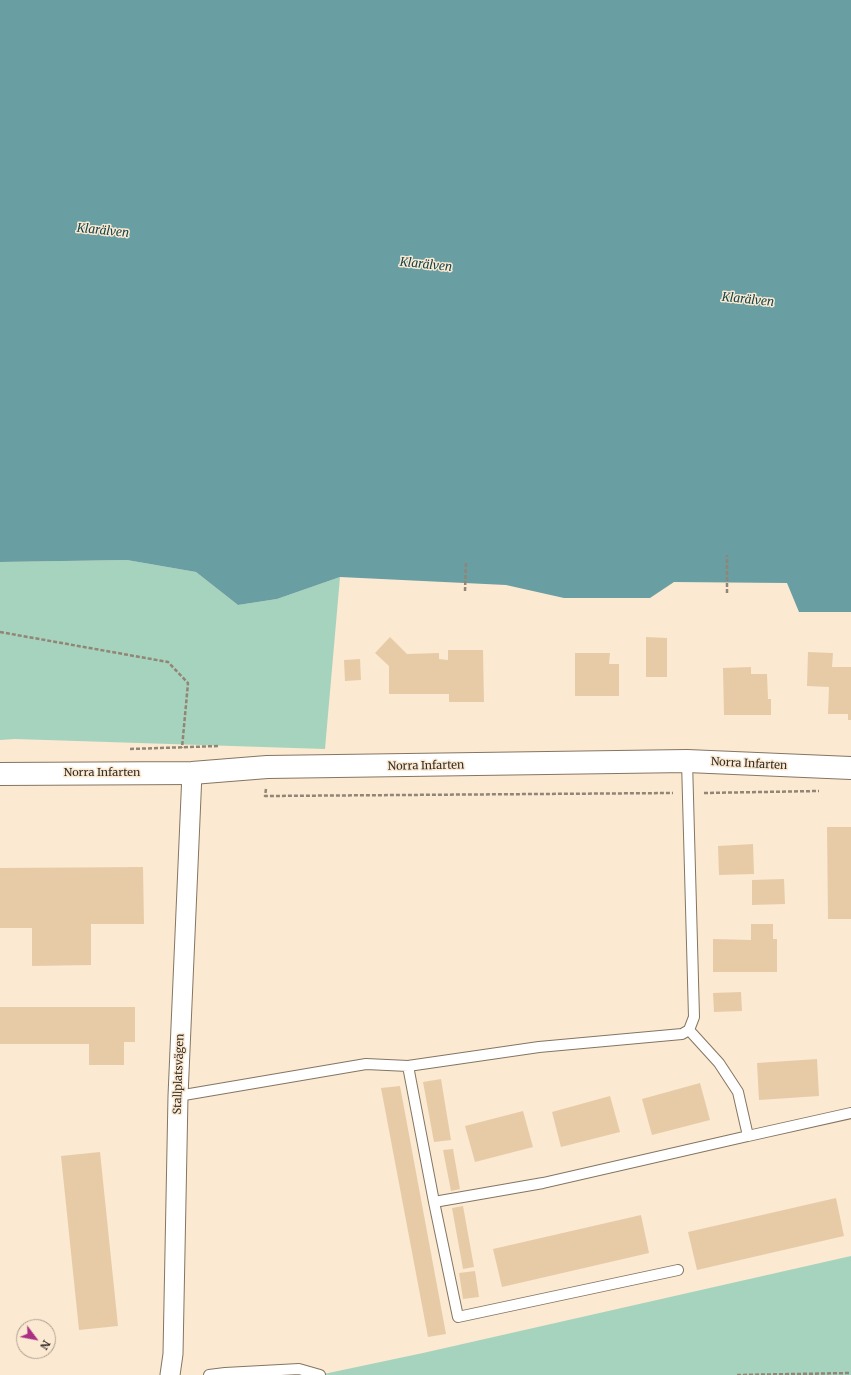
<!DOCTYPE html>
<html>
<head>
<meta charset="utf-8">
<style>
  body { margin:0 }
  #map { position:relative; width:851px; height:1375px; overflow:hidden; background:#fbe9d2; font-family:Merriweather,serif }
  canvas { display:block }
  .north { position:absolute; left:16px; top:1319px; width:40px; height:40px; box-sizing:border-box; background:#fbe9d2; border:1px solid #ab9e8d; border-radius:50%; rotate:122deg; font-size:11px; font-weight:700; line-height:16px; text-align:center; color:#342d25 }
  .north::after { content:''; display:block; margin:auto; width:14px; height:18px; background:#ab3084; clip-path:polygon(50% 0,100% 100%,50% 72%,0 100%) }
</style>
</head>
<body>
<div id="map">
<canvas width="851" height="1375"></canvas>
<div class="north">N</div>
</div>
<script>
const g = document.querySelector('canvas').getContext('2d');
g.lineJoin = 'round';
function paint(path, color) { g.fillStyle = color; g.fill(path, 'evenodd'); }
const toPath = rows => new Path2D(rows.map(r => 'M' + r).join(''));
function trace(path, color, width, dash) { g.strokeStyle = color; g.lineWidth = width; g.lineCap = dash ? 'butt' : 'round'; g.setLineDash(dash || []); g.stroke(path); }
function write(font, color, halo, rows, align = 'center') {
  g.font = font + ' Merriweather,serif'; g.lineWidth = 3; g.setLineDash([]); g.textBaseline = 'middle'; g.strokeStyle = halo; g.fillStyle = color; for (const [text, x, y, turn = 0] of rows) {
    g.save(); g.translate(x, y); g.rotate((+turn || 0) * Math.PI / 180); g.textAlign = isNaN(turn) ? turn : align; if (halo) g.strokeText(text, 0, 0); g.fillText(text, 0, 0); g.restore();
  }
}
const green = toPath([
  [127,560,196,572,238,605,277,599,340,577,325,749,15,739,0,740,0,562],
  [851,1256,851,1375,319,1375,423,1353]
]);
const water = toPath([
  [0,0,851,0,851,612,799,612,787,583,674,582,650,598,564,598,506,585,340,577,277,599,238,605,196,572,127,560,0,562]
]);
const building = toPath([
  [390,637,407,654,439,653,439,659,448,660,448,650,483,650,484,702,449,702,449,694,389,694,389,666,375,653],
  [646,637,667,638,667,677,646,677],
  [808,652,833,653,832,667,851,667,851,720,848,720,848,714,828,714,829,687,807,686],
  [575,653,610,653,609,664,619,664,619,696,575,696],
  [360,659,361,680,345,681,344,660],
  [751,667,751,674,767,674,768,699,771,699,771,715,724,715,723,668],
  [827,827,851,827,851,919,828,919],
  [753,844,754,874,719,875,718,846],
  [143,867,144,924,91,924,91,965,32,966,32,928,0,928,0,868],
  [784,879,785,904,752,905,752,880],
  [751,924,773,924,773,939,777,939,777,972,713,972,713,939,751,940],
  [741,992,742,1011,714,1012,713,993],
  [0,1007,135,1007,135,1042,124,1042,124,1065,89,1065,89,1044,0,1044],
  [817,1059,819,1096,759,1100,757,1063],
  [441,1079,451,1140,434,1142,423,1082],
  [700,1083,710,1120,652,1135,642,1099],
  [400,1086,446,1334,428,1337,381,1088],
  [610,1096,620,1132,561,1147,552,1112],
  [523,1111,533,1147,475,1162,465,1126],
  [453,1149,460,1189,451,1191,443,1150],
  [100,1152,118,1326,79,1330,61,1156],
  [836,1198,844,1236,697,1270,688,1232],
  [463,1206,474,1267,463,1269,452,1208],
  [641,1215,649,1253,502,1287,493,1249],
  [475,1271,479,1297,463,1299,459,1273]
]);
const path = toPath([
  [465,591,466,561],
  [727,593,727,555],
  [0,632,168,662,188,683,182,748],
  [130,749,219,746],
  [266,789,265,796,673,793],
  [704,793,819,791],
  [737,1375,851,1373]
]);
const service = toPath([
  [408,1066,434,1202,458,1317,678,1270],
  [178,1096,366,1064,408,1066,539,1047,682,1034,689,1030,694,1017,687,761],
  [748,1136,851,1113],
  [434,1202,543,1183,748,1136,738,1092,719,1063,689,1030],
  [209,1375,225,1373,299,1369,320,1375]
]);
const minor = toPath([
  [170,1375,173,1354,178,1096,192,773]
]);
const tertiary = toPath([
  [0,774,192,773,267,767,687,761,851,768]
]);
const streetNames = [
  ["Norra Infarten",749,764,3],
  ["Norra Infarten",426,766,-1],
  ["Norra Infarten",102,773],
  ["Stallplatsvägen",179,1074,-88]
];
const waterNames = [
  ["Klarälven",103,231,6],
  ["Klarälven",426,265,6],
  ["Klarälven",748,300,6]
];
paint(green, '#a6d3bd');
paint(water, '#699ea3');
paint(building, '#e7cba7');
trace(service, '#857561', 12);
trace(minor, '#857561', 21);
trace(tertiary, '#857561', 24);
trace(path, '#918576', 2.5, [4, 2]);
trace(service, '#fff', 10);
trace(minor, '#fff', 19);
trace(tertiary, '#fff', 22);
write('11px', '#342d25', '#fbe9d2', streetNames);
write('italic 12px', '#14464a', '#fbe9d2', waterNames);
</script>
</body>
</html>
